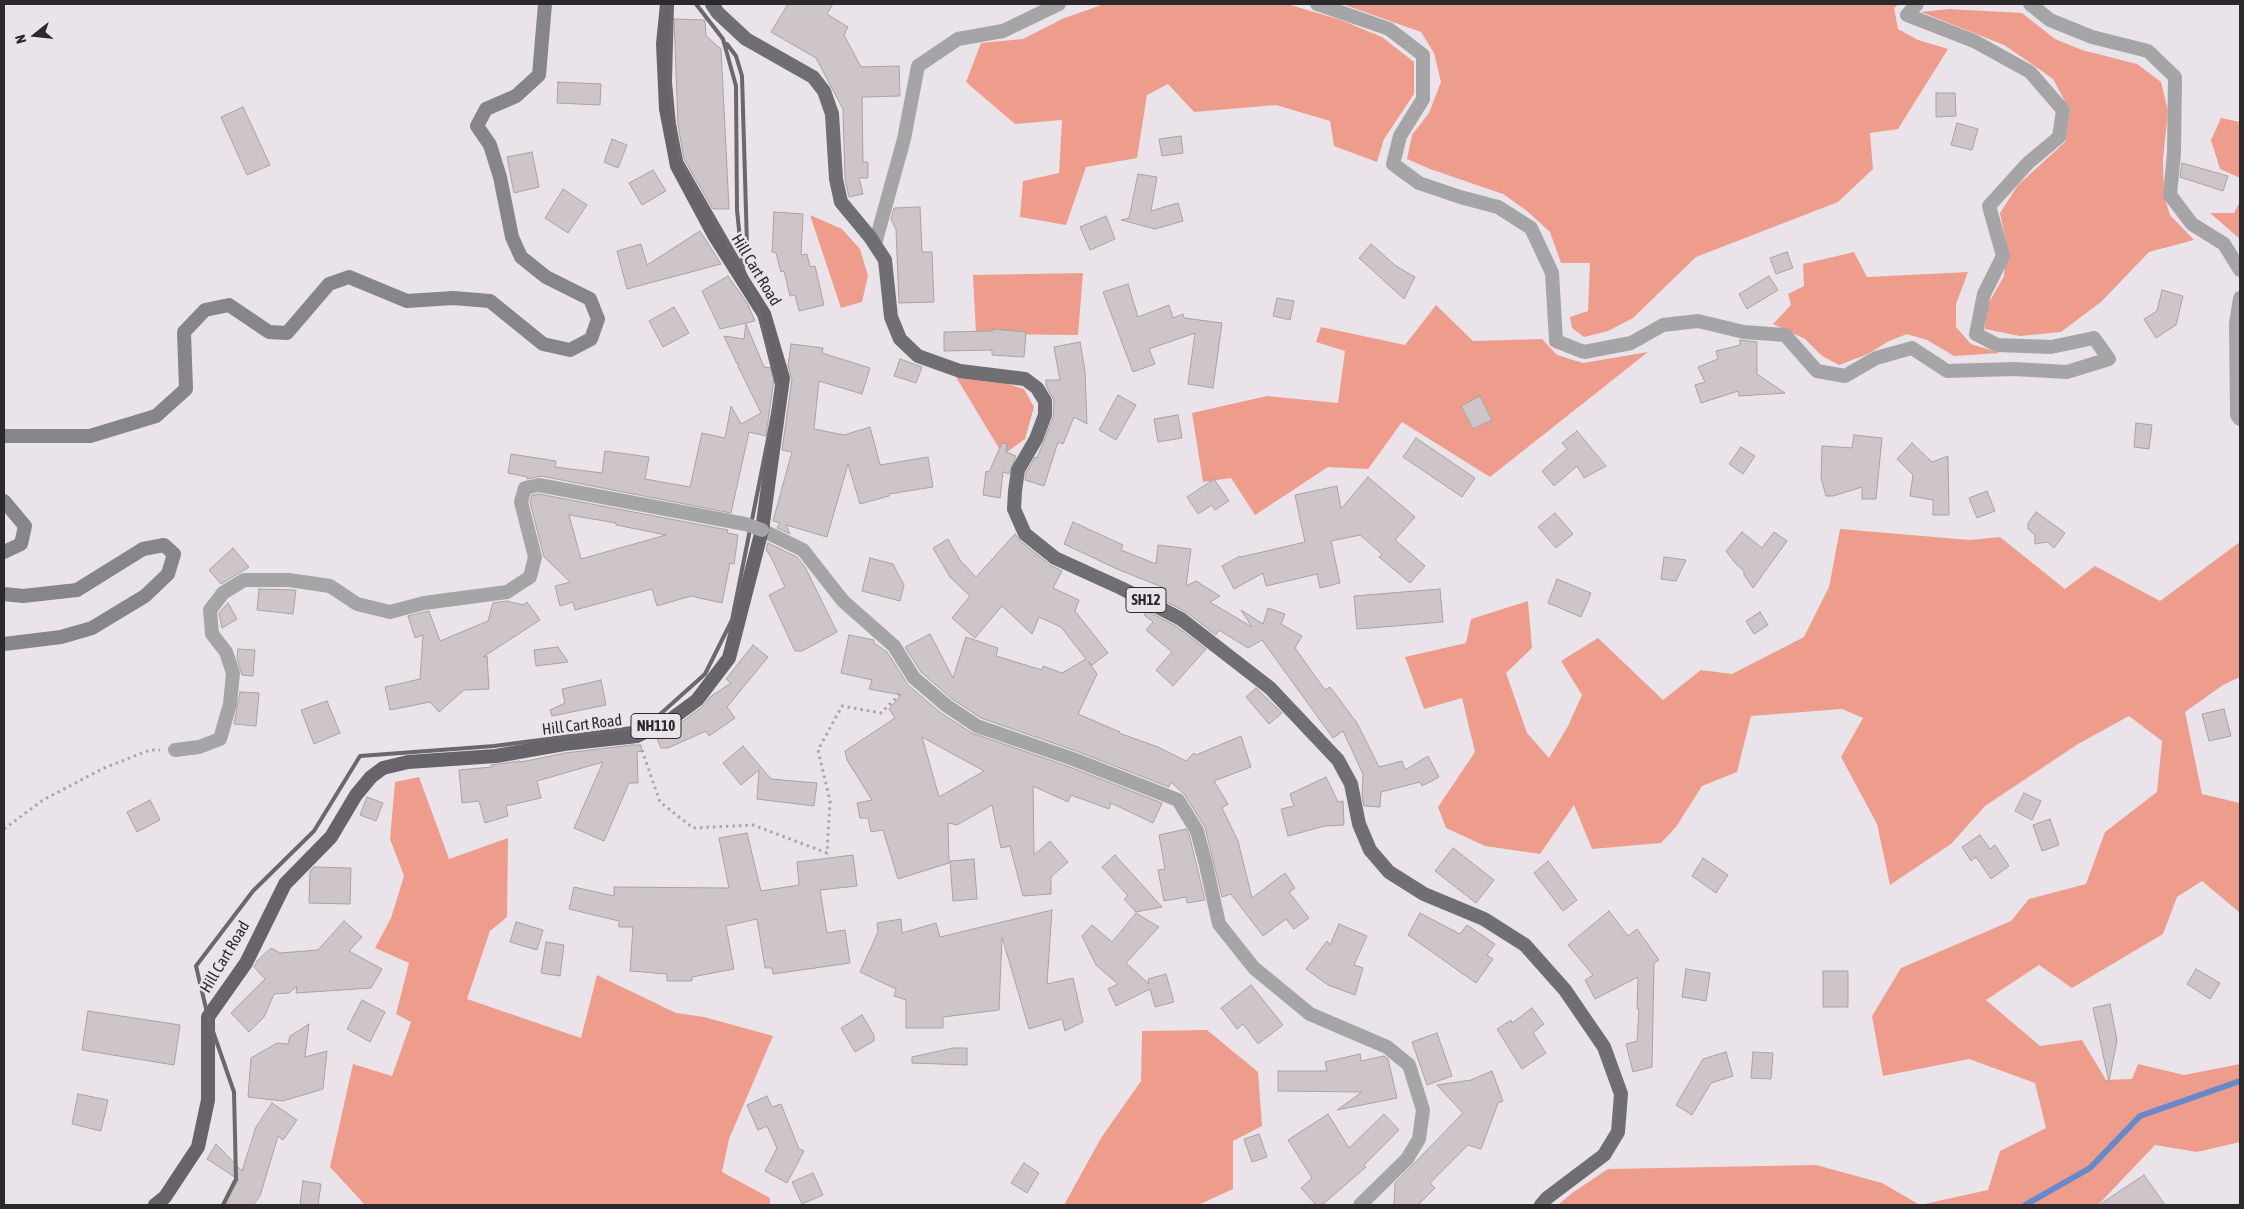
<!DOCTYPE html>
<html>
<head>
<meta charset="utf-8">
<style>
  body { margin:0 }
  #map { position:relative; width:2244px; height:1209px; overflow:hidden; background:#eae4ea; font-family:"Asap Condensed",sans-serif }
  canvas { display:block }
  .frame { position:absolute; inset:0; border:5px solid #2b292b; pointer-events:none }
  .north { position:absolute; left:10px; top:10px; width:50px; height:50px; -webkit-text-stroke:4px #eae4ea; paint-order:stroke; rotate:254deg; font-size:14px; font-weight:700; line-height:20px; text-align:center; color:#2b292b }
  .north::after { content:''; display:block; margin:auto; width:18px; height:22px; background:#2b292b; clip-path:polygon(50% 0,100% 100%,50% 72%,0 100%) }
</style>
</head>
<body>
<div id="map">
<canvas width="2244" height="1209"></canvas>
<div class="frame"></div>
<div class="north">N</div>
</div>
<script>
const g = document.querySelector('canvas').getContext('2d');
g.lineJoin = 'round';
function paint(path, color) { g.fillStyle = color; g.fill(path, 'evenodd'); }
const toPath = rows => new Path2D(rows.map(r => 'M' + r).join(''));
function trace(path, color, width, dash) { g.strokeStyle = color; g.lineWidth = width; g.lineCap = dash ? 'butt' : 'round'; g.setLineDash(dash || []); g.stroke(path); }
function write(font, color, halo, rows, align = 'center') {
  g.font = font + ' "Asap Condensed",sans-serif'; g.lineWidth = 5; g.setLineDash([]); g.textBaseline = 'middle'; g.strokeStyle = halo; g.fillStyle = color; for (const [text, x, y, turn = 0] of rows) {
    g.save(); g.translate(x, y); g.rotate((+turn || 0) * Math.PI / 180); g.textAlign = isNaN(turn) ? turn : align; if (halo) g.strokeText(text, 0, 0); g.fillText(text, 0, 0); g.restore();
  }
}
const green = toPath([
  [1104,4,1287,4,1341,20,1382,37,1414,62,1414,94,1384,139,1377,162,1334,146,1330,121,1276,105,1194,112,1168,84,1147,95,1137,158,1086,167,1066,225,1020,217,1023,181,1059,173,1062,120,1015,124,966,82,981,43,1023,39,1062,19],
  [1342,4,1899,4,1894,8,1898,29,1918,40,1948,49,1898,129,1870,133,1873,169,1838,202,1696,257,1633,318,1608,331,1584,337,1572,328,1570,317,1588,311,1590,263,1561,263,1550,232,1527,211,1503,194,1430,169,1407,159,1412,135,1429,113,1441,82,1434,53,1421,32],
  [1949,9,2022,13,2055,39,2082,50,2137,64,2161,82,2168,111,2163,159,2164,195,2170,215,2194,240,2149,252,2101,302,2061,332,2020,336,1985,329,1986,308,2004,276,2006,242,2000,213,2018,185,2065,142,2070,111,2053,79,2026,60,2004,45,1921,12],
  [2221,118,2240,122,2240,178,2220,169,2211,140],
  [2240,201,2240,239,2210,213,2234,213],
  [810,215,842,229,860,249,868,276,862,302,841,308],
  [1854,252,1867,277,1968,272,1956,304,1956,327,1971,344,2000,353,1954,356,1927,340,1907,334,1889,341,1868,354,1839,365,1822,356,1805,339,1773,324,1791,305,1788,294,1804,286,1803,264],
  [1083,273,1078,335,976,334,973,275],
  [1436,305,1473,341,1542,339,1557,355,1583,363,1648,352,1490,477,1402,422,1368,469,1328,467,1255,515,1231,478,1203,482,1192,413,1267,396,1338,403,1345,351,1316,342,1321,327,1405,345],
  [956,377,1002,382,1024,389,1034,407,1025,439,1003,455],
  [1840,529,1970,540,2000,537,2065,589,2095,566,2160,601,2240,542,2240,677,2223,685,2185,712,2202,794,2240,803,2240,913,2202,881,2177,897,2163,934,2072,988,2039,965,1986,1000,2040,1046,2082,1040,2106,1080,2132,1079,2138,1064,2184,1075,2240,1064,2240,1142,2197,1152,2155,1145,2098,1205,1558,1205,1572,1193,1608,1169,1816,1165,1882,1183,1920,1205,1988,1190,2000,1151,2046,1128,2035,1083,1969,1059,1883,1076,1872,1016,1901,968,2011,921,2029,899,2086,884,2105,832,2157,792,2162,741,2129,716,2078,744,1985,806,1951,844,1890,885,1877,824,1841,757,1863,718,1842,709,1751,716,1737,772,1702,786,1676,827,1661,843,1592,849,1574,805,1540,854,1485,846,1446,828,1438,807,1475,752,1462,698,1424,709,1405,657,1466,643,1471,619,1528,601,1532,648,1506,673,1527,733,1549,758,1568,726,1582,695,1561,661,1598,638,1663,700,1701,670,1732,674,1804,637,1829,587],
  [419,777,449,859,508,838,507,917,490,931,467,999,581,1038,597,975,676,1013,704,1017,773,1036,729,1139,722,1172,770,1198,770,1205,365,1205,330,1167,353,1064,392,1076,411,1022,396,1014,409,963,375,948,391,918,404,876,390,839,395,782],
  [1207,1030,1258,1072,1262,1126,1233,1141,1233,1189,1198,1205,1064,1205,1101,1138,1141,1081,1142,1031]
]);
const stream = toPath([
  [2025,1205,2090,1168,2140,1116,2240,1081]
]);
const building = toPath([
  [788,4,833,4,827,14,848,27,844,35,861,67,899,66,900,96,862,97,863,162,868,162,868,178,859,178,863,194,849,197,845,178,843,109,816,58,771,32,788,4],
  [674,19,705,20,706,36,721,49,729,209,713,209,684,159,678,124,674,19],
  [558,82,601,84,600,105,557,103,558,82],
  [1936,93,1955,93,1956,116,1936,117,1936,93],
  [243,107,270,165,247,175,221,117,243,107],
  [1957,123,1978,129,1972,150,1951,145,1957,123],
  [1181,136,1183,153,1162,156,1159,139,1181,136],
  [612,139,627,145,618,168,604,162,612,139],
  [532,152,539,187,514,193,507,157,532,152],
  [2182,163,2228,176,2223,191,2180,177,2182,163],
  [653,170,666,191,642,205,629,183,653,170],
  [1138,174,1157,177,1151,211,1178,203,1183,221,1155,229,1121,220,1129,218,1138,174],
  [563,189,587,205,568,233,545,218,563,189],
  [920,207,922,252,932,252,934,302,899,303,896,229,891,219,894,208,920,207],
  [774,212,803,214,801,255,807,254,810,267,815,266,824,305,799,311,795,295,790,296,784,271,781,272,776,253,772,252,774,212],
  [1106,216,1115,239,1090,250,1080,227,1106,216],
  [700,231,721,264,627,289,617,251,641,244,647,265,700,231],
  [1371,244,1396,266,1415,277,1404,299,1359,258,1371,244],
  [1787,252,1793,268,1776,274,1770,258,1787,252],
  [728,276,747,303,755,321,720,329,702,291,728,276],
  [1769,276,1778,290,1747,309,1739,294,1769,276],
  [1128,284,1138,317,1169,305,1173,318,1183,314,1184,318,1222,323,1213,388,1188,384,1195,333,1149,349,1155,364,1133,372,1103,292,1128,284],
  [2162,290,2183,296,2176,325,2156,338,2144,319,2157,311,2162,290],
  [1277,298,1294,301,1290,320,1273,316,1277,298],
  [674,307,689,333,663,347,649,321,674,307],
  [746,324,764,367,771,368,774,379,766,436,749,432,731,513,541,476,527,479,527,477,508,473,511,454,556,461,555,467,602,473,605,451,649,457,645,479,690,487,702,433,725,438,731,406,741,424,761,413,738,366,739,363,737,364,724,336,744,339,746,324],
  [993,329,1026,332,1024,357,992,355,992,350,944,351,944,332,993,331,993,329],
  [1740,340,1757,342,1757,374,1785,393,1739,396,1738,391,1701,403,1695,385,1705,382,1698,367,1718,359,1716,351,1740,345,1740,340],
  [1080,342,1085,371,1087,424,1074,417,1063,444,1058,442,1044,486,1025,480,1026,473,1035,457,1037,458,1053,418,1054,400,1046,386,1046,380,1060,380,1054,347,1080,342],
  [791,344,823,348,822,353,870,368,862,394,819,381,814,429,844,435,870,427,880,465,928,457,933,487,889,494,889,496,860,504,848,464,827,537,786,525,790,534,777,528,780,523,773,521,792,452,782,450,792,379,788,366,791,344],
  [900,359,922,367,916,383,894,376,900,359],
  [1118,395,1136,405,1116,440,1099,430,1118,395],
  [1480,396,1492,420,1473,429,1461,406,1480,396],
  [1178,415,1182,438,1158,442,1154,419,1178,415],
  [2136,423,2152,425,2149,449,2134,447,2136,423],
  [1577,431,1606,466,1584,478,1577,466,1554,486,1542,471,1567,449,1562,443,1577,431],
  [1854,435,1882,438,1876,499,1862,499,1862,487,1833,496,1826,496,1821,478,1822,446,1852,448,1854,435],
  [1416,438,1475,478,1462,497,1403,457,1416,438],
  [1002,443,1007,444,1006,452,1016,456,1009,474,1003,472,1000,498,983,495,986,471,989,472,1002,443],
  [1912,443,1932,462,1948,456,1949,515,1933,515,1933,500,1910,496,1913,475,1897,459,1912,443],
  [1741,447,1755,456,1743,474,1729,464,1741,447],
  [1368,477,1415,517,1395,540,1425,566,1410,583,1379,557,1382,554,1360,535,1331,541,1340,583,1320,588,1317,574,1266,586,1263,573,1234,589,1222,566,1240,556,1241,557,1305,542,1295,495,1337,486,1341,509,1368,477],
  [1214,479,1229,501,1215,510,1212,505,1198,514,1187,497,1214,479],
  [1987,491,1995,511,1977,518,1969,498,1987,491],
  [539,494,728,530,727,533,738,535,734,564,730,563,722,603,691,596,657,606,652,589,575,610,573,602,560,606,555,586,570,582,544,557,530,502,532,495,539,494],
  [569,515,616,523,616,525,666,535,581,559,569,515],
  [2036,512,2065,533,2054,548,2047,542,2035,544,2035,535,2028,529,2028,523,2036,512],
  [1555,513,1573,534,1556,548,1538,527,1555,513],
  [1073,522,1123,545,1121,550,1156,564,1158,545,1191,549,1186,586,1196,581,1220,596,1210,602,1252,627,1241,610,1263,624,1268,608,1285,614,1281,624,1302,636,1295,648,1325,690,1330,687,1357,723,1379,767,1402,761,1405,770,1428,756,1439,777,1422,786,1420,782,1381,792,1380,807,1364,806,1362,796,1363,774,1343,731,1333,738,1262,640,1248,648,1219,630,1216,635,1186,612,1159,598,1167,589,1117,569,1064,544,1073,522],
  [1742,532,1762,548,1774,532,1787,541,1753,588,1744,575,1744,571,1736,564,1726,551,1742,532],
  [1015,534,1020,541,1050,565,1062,571,1053,588,1079,600,1075,611,1108,653,1092,665,1088,661,1097,674,1078,714,1120,732,1119,733,1158,747,1186,761,1194,753,1196,755,1241,736,1251,767,1214,781,1228,804,1222,808,1238,841,1252,898,1285,873,1295,888,1289,892,1309,918,1294,929,1286,919,1263,936,1231,894,1222,897,1205,827,1185,795,1171,782,1169,787,1076,751,981,718,952,699,921,672,905,647,930,634,953,678,966,637,998,648,996,656,1042,670,1043,666,1062,673,1086,659,1061,627,1039,617,1032,634,1002,606,975,638,952,618,970,596,950,577,933,548,948,539,960,560,976,577,1015,534],
  [768,543,797,557,805,567,837,632,802,651,795,651,769,595,785,587,771,557,766,550,768,543],
  [233,548,249,567,221,584,209,570,233,548],
  [1664,557,1686,560,1676,581,1661,579,1664,557],
  [870,558,893,564,904,585,900,601,862,591,870,558],
  [1557,579,1591,593,1581,617,1548,603,1557,579],
  [259,589,296,590,293,614,257,610,259,589],
  [1440,589,1443,622,1357,629,1354,596,1440,589],
  [507,601,523,605,527,602,540,620,483,657,487,656,489,689,464,690,439,712,430,702,390,710,385,687,420,679,423,635,415,638,408,616,429,611,440,641,488,621,493,603,507,601],
  [228,603,237,619,222,628,219,613,228,603],
  [1147,611,1176,626,1206,649,1173,686,1156,670,1172,652,1146,630,1153,622,1144,615,1147,611],
  [1760,612,1768,625,1754,634,1746,621,1760,612],
  [849,635,874,640,874,643,887,652,908,685,941,713,972,733,1070,767,1162,803,1153,823,1111,803,1109,809,1071,795,1068,802,1033,786,1034,855,1050,841,1068,862,1051,877,1051,894,1023,896,1010,846,1001,848,992,805,957,825,948,823,949,863,898,879,883,830,871,832,868,818,860,818,857,803,872,800,847,760,845,751,895,718,889,709,901,695,869,689,872,680,841,673,849,635],
  [922,737,984,771,939,797,922,737],
  [753,645,768,657,727,707,735,718,709,736,706,731,668,748,661,748,656,736,675,727,702,707,710,697,731,683,726,679,753,645],
  [558,647,568,662,536,666,534,650,558,647],
  [238,649,255,650,253,676,242,675,237,658,238,649],
  [601,680,606,705,552,716,550,710,565,703,562,689,601,680],
  [1256,688,1282,713,1269,724,1246,697,1256,688],
  [240,692,259,693,256,726,234,724,240,692],
  [327,701,340,733,314,744,301,710,327,701],
  [2224,709,2231,736,2209,741,2202,714,2224,709],
  [632,745,641,745,642,751,637,752,638,783,629,783,604,841,574,828,603,762,537,781,541,798,506,806,508,816,485,823,479,801,462,803,459,770,492,767,491,765,520,761,521,762,565,753,632,745],
  [743,746,771,779,817,783,814,806,757,799,759,770,741,785,723,763,743,746],
  [1326,777,1338,802,1343,801,1344,825,1325,826,1288,836,1281,809,1294,806,1290,794,1326,777],
  [2024,793,2041,801,2032,820,2015,811,2024,793],
  [367,797,383,803,376,821,360,815,367,797],
  [150,800,160,820,137,832,127,812,150,800],
  [2050,819,2059,845,2042,851,2033,825,2050,819],
  [1186,829,1189,834,1205,900,1187,903,1186,897,1164,901,1158,870,1165,869,1159,835,1186,829],
  [747,833,761,891,799,885,797,862,853,855,857,886,820,890,827,933,845,930,850,963,773,974,772,968,765,968,757,919,726,926,734,969,692,977,692,981,667,981,667,974,630,971,633,927,619,927,619,921,569,909,574,887,614,896,614,887,729,888,719,838,747,833],
  [1980,835,1990,849,1995,845,2009,866,1991,879,1976,857,1971,861,1962,847,1980,835],
  [1453,848,1494,880,1476,903,1435,871,1453,848],
  [1115,855,1162,907,1136,912,1124,899,1128,896,1102,867,1115,855],
  [1703,858,1728,875,1716,893,1692,876,1703,858],
  [974,859,977,899,953,901,950,861,974,859],
  [1548,861,1577,900,1563,911,1534,873,1548,861],
  [314,867,351,868,350,904,309,903,310,871,314,867],
  [1052,910,1047,984,1073,978,1083,1022,1065,1031,1062,1019,1029,1029,1002,937,999,1010,943,1017,943,1028,906,1028,906,1000,894,996,896,989,860,972,878,932,877,923,901,919,902,933,936,923,940,937,1052,910],
  [1609,911,1628,936,1637,929,1659,960,1654,963,1652,1067,1633,1072,1626,1044,1637,1041,1639,1009,1637,1009,1638,977,1595,999,1585,980,1593,975,1568,945,1609,911],
  [1136,913,1159,927,1126,963,1149,984,1148,979,1166,974,1174,1002,1155,1007,1150,989,1116,1006,1108,989,1118,984,1096,965,1082,936,1092,925,1112,942,1136,913],
  [1420,913,1460,934,1467,925,1495,944,1487,955,1493,959,1476,983,1408,935,1420,913],
  [344,921,362,937,349,951,382,969,371,988,296,993,297,986,289,993,274,994,264,1017,249,1032,231,1013,265,979,254,967,257,961,271,948,280,953,318,950,344,921],
  [516,922,543,930,537,950,510,942,516,922],
  [1339,924,1367,936,1354,965,1363,968,1355,995,1328,985,1306,969,1327,941,1330,945,1339,924],
  [546,942,564,945,560,976,541,973,546,942],
  [1686,969,1710,973,1706,1001,1682,997,1686,969],
  [2196,969,2220,983,2210,999,2187,984,2196,969],
  [1823,971,1848,971,1848,1007,1823,1007,1823,971],
  [1251,985,1283,1025,1258,1044,1243,1024,1237,1029,1221,1008,1251,985],
  [362,1000,385,1012,370,1042,347,1029,362,1000],
  [2110,1004,2117,1040,2109,1082,2093,1008,2110,1004],
  [1532,1008,1544,1024,1533,1033,1546,1053,1522,1069,1497,1029,1511,1020,1512,1023,1532,1008],
  [88,1011,180,1025,174,1065,82,1050,88,1011],
  [862,1015,874,1035,874,1041,855,1052,841,1028,862,1015],
  [309,1024,305,1057,327,1051,323,1089,283,1101,248,1097,251,1058,277,1043,288,1044,290,1036,309,1024],
  [1437,1033,1452,1076,1427,1085,1412,1042,1437,1033],
  [953,1048,967,1048,967,1065,912,1063,912,1057,953,1048],
  [1726,1052,1733,1076,1711,1083,1692,1115,1676,1105,1703,1059,1726,1052],
  [1753,1052,1773,1053,1771,1079,1751,1078,1753,1052],
  [1360,1054,1361,1061,1384,1056,1388,1059,1397,1098,1337,1110,1362,1092,1278,1091,1278,1071,1327,1071,1325,1062,1360,1054],
  [1492,1071,1503,1101,1498,1103,1481,1149,1468,1145,1430,1183,1435,1188,1418,1205,1394,1205,1395,1183,1463,1113,1437,1085,1471,1080,1492,1071],
  [78,1094,108,1100,101,1131,72,1124,78,1094],
  [767,1096,772,1107,781,1104,799,1149,804,1151,787,1183,765,1171,777,1148,767,1126,758,1130,747,1105,767,1096],
  [272,1103,297,1120,283,1140,278,1136,260,1196,253,1205,222,1205,239,1180,207,1159,216,1144,242,1171,256,1127,272,1103],
  [1328,1114,1349,1148,1384,1114,1399,1130,1364,1165,1366,1167,1322,1205,1316,1205,1301,1188,1312,1178,1288,1140,1328,1114],
  [1259,1134,1267,1157,1252,1162,1244,1139,1259,1134],
  [1024,1163,1039,1173,1027,1193,1011,1183,1024,1163],
  [813,1173,823,1195,802,1204,792,1182,813,1173],
  [2144,1175,2165,1205,2099,1205,2144,1175],
  [303,1181,321,1184,318,1205,300,1205,303,1181]
]);
const path = toPath([
  [642,750,660,802,693,828,753,825,827,853,830,801,818,750,842,706,881,713,903,691],
  [4,829,43,800,104,768,150,750,160,750]
]);
const minor = toPath([
  [1317,4,1389,29,1423,55,1423,99,1400,136,1393,164,1419,183,1460,197,1498,207,1531,228,1552,273,1556,341,1584,352,1631,343,1663,325,1698,321,1744,332,1785,335,1817,371,1845,376,1876,358,1912,348,1947,371,2014,369,2067,372,2109,359,2094,338,2051,347,1997,345,1976,334,1984,294,2003,256,1989,206,2028,163,2059,137,2063,110,2030,72,1974,41,1907,15,1917,4],
  [2030,4,2050,20,2092,37,2148,51,2175,77,2174,153,2170,195,2192,224,2224,244,2240,270],
  [875,244,904,139,918,66,958,39,1003,31,1059,4],
  [2240,298,2236,324,2237,415,2240,419],
  [762,530,803,550,843,601,894,646,914,678,947,706,977,726,1073,759,1178,800,1197,831,1206,865,1219,924,1254,968,1310,1014,1387,1047,1409,1065,1423,1110,1419,1139,1407,1159,1360,1205],
  [175,750,199,747,220,739,230,704,233,673,226,652,212,634,210,610,223,593,244,580,289,580,330,586,357,604,390,612,424,603,507,592,530,577,535,557,521,502,525,488,539,485,745,524]
]);
const secondary = toPath([
  [4,436,90,436,156,416,186,389,184,332,205,310,229,305,269,332,287,333,329,284,349,277,407,301,453,298,490,301,543,344,570,350,591,339,598,319,590,299,546,277,521,257,512,237,500,177,490,145,477,126,486,109,516,96,539,75,545,4],
  [4,501,25,526,21,544,4,552],
  [4,594,23,596,77,590,143,549,164,545,174,554,168,574,145,596,92,628,61,637,4,644]
]);
const primary = toPath([
  [712,4,718,13,746,39,813,77,824,91,832,114,836,179,841,202,870,237,885,260,891,317,900,339,918,356,960,371,1025,379,1037,388,1045,401,1045,415,1036,439,1018,470,1015,491,1014,509,1025,534,1055,558,1121,588,1181,619,1270,688,1338,760,1351,784,1359,824,1370,850,1389,872,1424,894,1484,919,1525,945,1565,990,1604,1047,1621,1094,1618,1132,1604,1155,1547,1198,1541,1205]
]);
const trunk = toPath([
  [155,1205,165,1197,198,1147,208,1100,208,1017,246,963,285,884,331,837,356,795,371,777,383,768,408,762,496,756,564,744,637,736,670,720,697,700,729,658,762,530,783,378,764,314,714,235,677,166,666,109,663,44,667,4]
]);
const rail = toPath([
  [672,4,670,82,674,125,680,159,741,265],
  [727,44,736,56,742,76,747,245],
  [223,1205,236,1179,234,1092,208,1017,196,966,253,891,314,831,360,756,494,746,647,726,705,674,732,620,778,389,756,301,743,269,737,210,736,86,723,39,696,4]
]);
const minorBridge = toPath([
  [745,524,762,530]
]);
const shields = [
  [1146,600,40],
  [656,726,50]
];
const shieldNames = [
  ["SH12",1146,600],
  ["NH110",656,726]
];
const streetNames = [
  ["Hill Cart Road",756,270,59],
  ["Hill Cart Road",582,725,-7],
  ["Hill Cart Road",225,957,-59]
];
paint(green, '#ee9d8c');
trace(stream, '#6789c9', 6);
paint(building, '#cdc5c7');
trace(building, '#a9a1a3', 1);
trace(path, '#aaa5aa', 3, [2.5, 4]);
trace(minor, '#a5a5a8', 14);
trace(secondary, '#868589', 14);
trace(primary, '#6f6e73', 14);
trace(trunk, '#66646a', 14);
trace(rail, '#6b676b', 4);
trace(minorBridge, '#a5a5a8', 14);
for (const [x, y, w] of shields) { const box = new Path2D(); box.roundRect(x - w / 2, y - 12.5, w, 25, 4); g.fillStyle = '#eae4ea'; g.fill(box); trace(box, '#2b292b', 1); }
write('bold 15px', '#2b292b', null, shieldNames);
write('16px', '#2b292b', '#eae4ea', streetNames);
</script>
</body>
</html>
